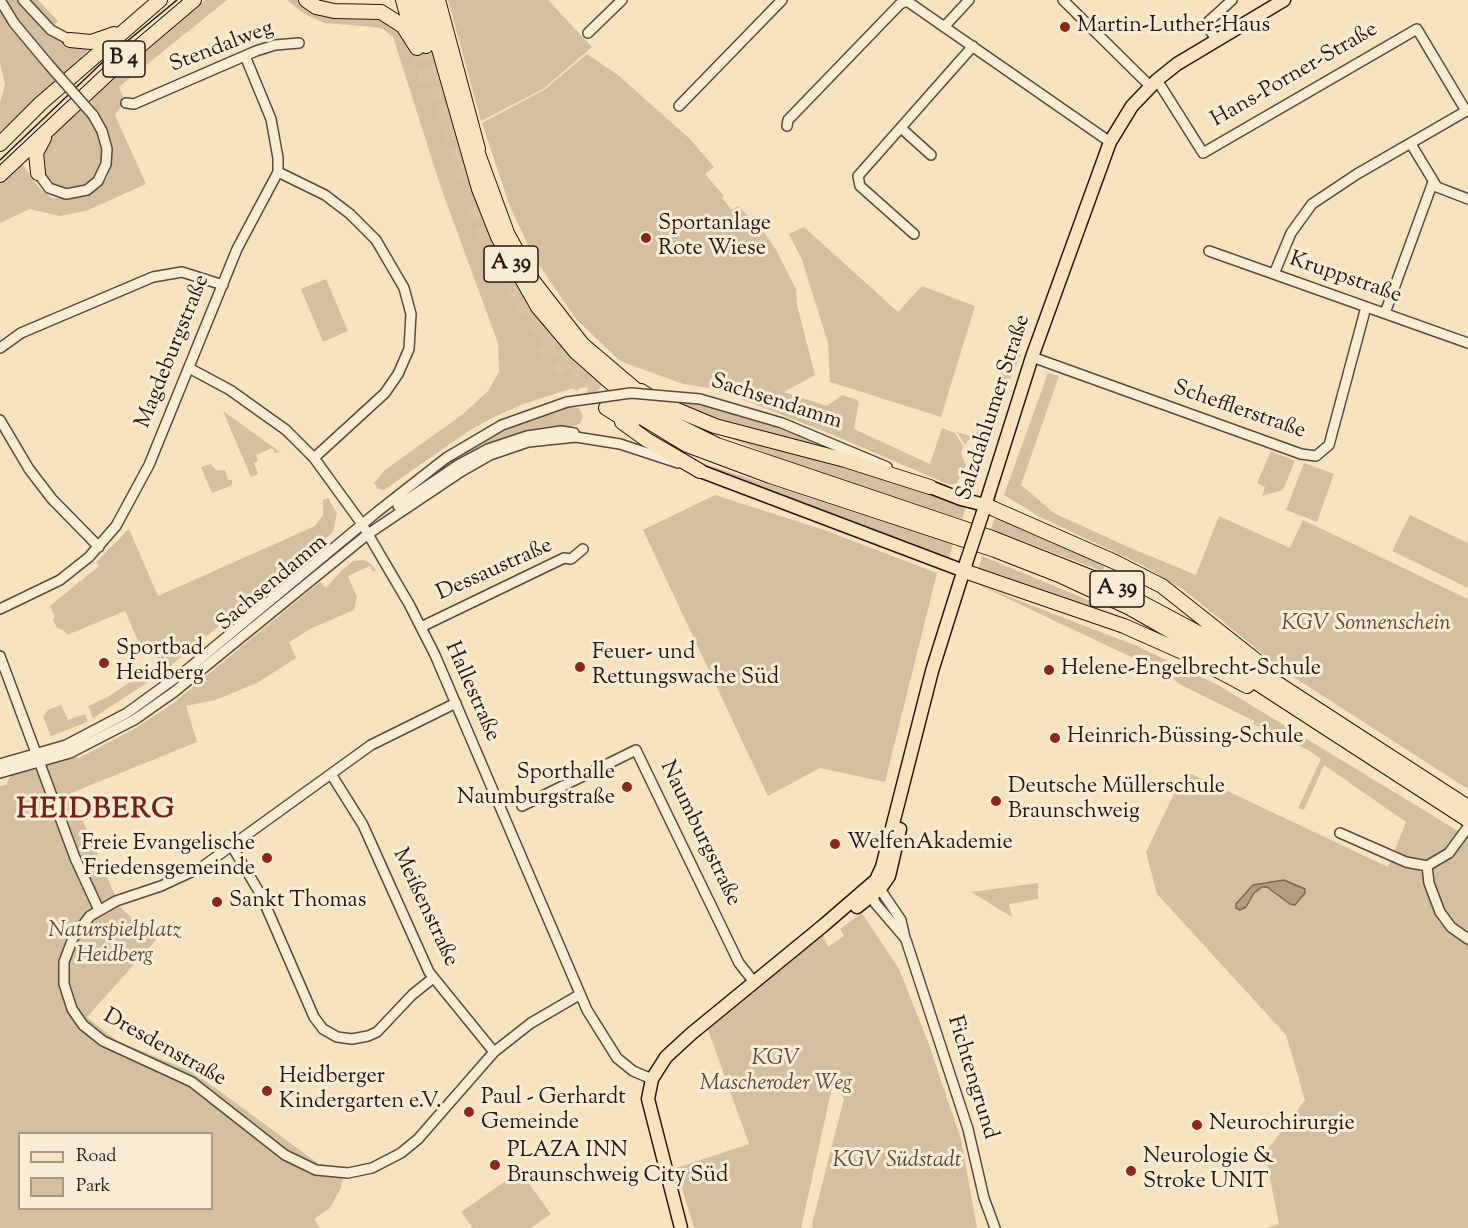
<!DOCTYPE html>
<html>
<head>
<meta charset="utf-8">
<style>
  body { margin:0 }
  #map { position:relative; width:1468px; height:1228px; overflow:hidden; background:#f7e3be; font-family:"Sorts Mill Goudy",serif }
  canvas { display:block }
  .legend { position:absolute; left:18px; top:1132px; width:195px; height:78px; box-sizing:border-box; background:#faedd5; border:2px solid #a69786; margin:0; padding:8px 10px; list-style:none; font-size:18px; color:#281710 }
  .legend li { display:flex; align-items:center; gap:12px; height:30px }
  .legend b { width:30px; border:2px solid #a69786 }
</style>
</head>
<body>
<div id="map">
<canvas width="1468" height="1228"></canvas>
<ul class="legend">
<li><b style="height:8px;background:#f7e3be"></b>Road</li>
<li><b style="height:16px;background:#d4c0a0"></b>Park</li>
</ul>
</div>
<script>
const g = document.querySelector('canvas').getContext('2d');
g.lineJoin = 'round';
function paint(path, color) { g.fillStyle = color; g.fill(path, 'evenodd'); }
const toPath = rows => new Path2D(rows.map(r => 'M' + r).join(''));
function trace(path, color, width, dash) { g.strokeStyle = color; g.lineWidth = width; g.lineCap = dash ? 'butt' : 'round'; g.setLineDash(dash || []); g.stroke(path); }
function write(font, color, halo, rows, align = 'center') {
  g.font = font + ' "Sorts Mill Goudy",serif'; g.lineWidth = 6; g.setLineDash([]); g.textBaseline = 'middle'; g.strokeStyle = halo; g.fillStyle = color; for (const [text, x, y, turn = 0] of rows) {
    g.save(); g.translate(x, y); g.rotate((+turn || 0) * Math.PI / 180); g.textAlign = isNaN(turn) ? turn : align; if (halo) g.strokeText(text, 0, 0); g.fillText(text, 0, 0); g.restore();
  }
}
const green = toPath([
  [0,0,38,0,58,21,49,31,93,46,0,133,0,103,5,85,0,63],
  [205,0,227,0,119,87,125,101,115,115,146,184,86,211,59,216,30,209,0,223,0,183,21,162,39,188,52,198,77,198,98,188,107,177,112,153,103,121,90,100],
  [287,0,301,0,373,14,394,23,405,37,410,51,433,44,493,239,506,266,534,311,605,385,570,389,523,404,498,415,470,430,384,490,378,489,374,483,385,470,463,414,488,391,499,372,498,343,441,188,393,37,383,29,374,27,324,23,303,13],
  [448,0,548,0,592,47,543,89,481,121],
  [587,54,618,75,690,139,714,167,705,174,724,196,722,198,732,210,738,206,761,228,775,248,796,289,797,305,815,375,784,392,827,406,842,395,859,401,854,429,930,464,942,428,955,433,963,446,961,454,966,466,961,472,958,482,953,485,943,482,831,434,716,389,683,384,620,361,576,319,533,256,509,204,482,123,544,90],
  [80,105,99,133,103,149,102,163,94,178,85,186,72,190,60,189,45,177,42,148,59,124],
  [804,227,898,312,922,286,975,306,941,417,830,382,828,343,802,260,789,234],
  [326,279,348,331,323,342,301,289],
  [1013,352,1021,354,984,439,968,440,965,445,957,432,970,436,984,428,1007,357],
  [1048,373,1059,376,1021,485,1054,513,1128,547,1196,575,1219,516,1290,548,1303,520,1468,599,1468,789,1284,671,1184,590,1142,565,1040,517,1004,495],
  [679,402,716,408,770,425,855,460,742,429,677,405],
  [568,407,579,408,583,416,580,424,488,447,433,474,456,456,512,425],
  [223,411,280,452,275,453,272,448,256,455,258,461,254,463,258,474,251,477],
  [723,435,887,477,966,508,962,519,778,458],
  [1271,451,1295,461,1283,490,1262,496,1265,487,1257,483],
  [692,460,953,544,949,559,751,486],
  [1304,463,1334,474,1317,522,1286,510],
  [211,464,217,471,225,470,228,480,232,480,232,485,212,493,201,467],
  [715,495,827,531,937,573,885,782,820,768,768,796,643,530],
  [328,498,337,513,333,532,157,677,154,675,158,664,156,648,149,646,142,650,125,611,67,635,63,630,57,628,53,620,55,617,50,606,99,566,96,562,129,529,158,596,315,526,323,515,323,500],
  [996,515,1105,566,1102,571,991,529],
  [1410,515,1468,543,1468,588,1392,551],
  [982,556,1100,605,1098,611,978,571],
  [363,560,370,563,376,570,373,572,370,566,348,576,357,597,354,610,312,628,289,642,296,658,257,683,215,700,186,706,197,742,71,793,120,907,156,940,87,1017,117,1041,186,1069,214,1087,319,1164,344,1167,341,1188,330,1208,314,1219,320,1228,0,1228,0,786,6,785,11,775,73,756,79,758,134,729,172,704,320,582,326,588,342,570,353,561],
  [20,1134,212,1134,212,1208,20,1208],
  [979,585,1137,646,1218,685,1468,837,1468,1228,1267,1228,1279,1224,1265,1153,1305,1100,1286,1035,1157,894,1146,852,1185,771,1388,867,1406,822,1324,765,1304,810,1298,808,1321,759,1308,750,1253,724,1254,721,1179,684,1167,674],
  [144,672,150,681,93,718,88,706,108,697],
  [61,705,68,720,85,714,88,722,51,736,43,717,48,710],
  [1038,883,1038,899,1009,904,1012,917,971,892],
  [862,913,899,969,928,1042,961,1139,977,1228,813,1228,812,1224,844,1099,833,1083,801,1228,694,1228,676,1168,749,1144,708,1030,823,935,828,947,844,936,840,929],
  [520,1171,551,1214,531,1228,473,1228,461,1212]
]);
const water = toPath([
  [1284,880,1305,889,1305,893,1295,905,1290,904,1267,887,1262,887,1254,893,1246,907,1240,910,1236,908,1236,904,1253,885,1284,880]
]);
const highwayTunnel = toPath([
  [426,46,458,160,476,214,501,271,527,314,548,339,588,380,613,400],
  [417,48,428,87],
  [543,346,560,367,598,401]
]);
const minor = toPath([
  [0,0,14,23,49,65],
  [23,0,51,30,70,40],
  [1063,0,1150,86],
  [944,27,969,0],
  [588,33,622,0],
  [1216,40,1210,30,1208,22,1232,0],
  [1157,80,1203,153,1417,29,1466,111],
  [126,103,134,104,256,51,275,45,299,43],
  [679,106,782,0],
  [787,126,788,120,900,4,907,1,1110,142],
  [901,128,931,155],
  [1411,144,1437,187,1468,199],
  [278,172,325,195,350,214,376,240,404,288,411,314,409,349,398,374,385,393,314,458],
  [38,173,49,188,66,194,87,190,98,181,106,164,107,149,102,131,93,115],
  [914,234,860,186,858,176,973,46],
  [1209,251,1468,343],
  [1274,274,1291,233,1312,204,1357,174,1468,110],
  [1385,313,1433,182],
  [0,348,21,333,153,277,182,272,223,285],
  [1032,357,1301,454,1316,456,1329,445,1366,307],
  [189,368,230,390,286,430,314,458,362,524,409,604,435,655,587,1010,617,1058,633,1071,652,1079],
  [700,399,782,423,887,467],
  [0,420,29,469,52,499,99,547],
  [398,506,458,465,488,449,527,436,561,431,574,433],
  [0,609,60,580,89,557,116,526,149,465,237,249,278,172,278,158,271,119,245,56],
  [421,627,564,558,571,559,583,549],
  [0,656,75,858,99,910],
  [456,703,371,745,202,867,161,886,116,901,90,916,73,938,64,962,64,984,72,1009,83,1025,103,1041,192,1082,285,1155,316,1170,348,1173,372,1168,401,1153,418,1139,494,1052,531,1023,579,995],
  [0,764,66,745,127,713,189,668,377,512,446,458,502,425,567,402],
  [0,773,70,753,134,720,174,692,368,534,462,471,490,455,528,442,576,437,620,444,678,463],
  [331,774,363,825,429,972,494,1052],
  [522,806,636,750,739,963,754,982],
  [1340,833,1406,862,1427,866,1449,853,1468,827],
  [233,848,261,895,314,1017,323,1029,337,1037,352,1039,368,1036,377,1032,412,995,433,978],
  [1427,866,1429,883,1440,912,1451,927,1468,939],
  [870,886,880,889,901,920,905,938,875,903,870,886],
  [906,940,968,1129,984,1198,995,1228]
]);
const major = toPath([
  [700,471,964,571],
  [930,487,961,499,985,505],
  [983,512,1032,357,1110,142,1132,106,1157,80,1177,64,1284,0],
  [857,907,880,889,889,876,900,829],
  [681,1228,648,1099,652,1079,666,1057,691,1034,824,925,876,880,882,867,932,671,966,563]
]);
const highway = toPath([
  [306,0,316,7,334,11,381,12,403,26,417,48],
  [403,0,413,35],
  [413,0,426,46],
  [425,0,479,189,498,237,538,307,576,352,611,383,656,415,717,445,992,538,1103,582,1206,637,1468,807],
  [438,0,478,149],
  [70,40,91,42,114,34],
  [473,140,507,233,533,281,582,344,648,400],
  [0,144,40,104,160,0],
  [38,173,36,153,44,138],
  [0,175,115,67,194,0],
  [641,391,660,403,715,426,845,460,930,487],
  [613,400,687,445,770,476,995,550,1059,575,1130,608,1223,661,1468,820],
  [606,408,632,424],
  [622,422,647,440,700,471],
  [985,505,1115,562,1162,586,1258,662],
  [964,571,1124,626,1187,654,1247,686]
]);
const tram = toPath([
  [0,160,107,58,177,0]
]);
const minorBridge = toPath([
  [49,65,93,115],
  [567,402,631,393,700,399]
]);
const majorBridge = toPath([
  [966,563,983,512]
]);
const markers = [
  [1065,27,6,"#8f2418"],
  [646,238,6,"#8f2418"],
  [104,663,6,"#8f2418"],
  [580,667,6,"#8f2418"],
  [1049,670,6,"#8f2418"],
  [1055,738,6,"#8f2418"],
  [627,787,6,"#8f2418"],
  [996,801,6,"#8f2418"],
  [835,844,6,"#8f2418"],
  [267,858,6,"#8f2418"],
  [217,902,6,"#8f2418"],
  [267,1091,6,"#8f2418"],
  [469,1112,6,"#8f2418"],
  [1197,1125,6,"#8f2418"],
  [495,1165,6,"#8f2418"],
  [1131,1171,6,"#8f2418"]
];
const shields = [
  [124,59,42],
  [511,264,54],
  [1117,589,54]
];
const shieldNames = [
  ["B 4",124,59],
  ["A 39",511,264],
  ["A 39",1117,589]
];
const poiNames = [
  ["Martin-Luther-Haus",1077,27],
  ["Sportanlage",658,225],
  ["Rote Wiese",658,250],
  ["Sportbad",116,650],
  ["Heidberg",116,675],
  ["Feuer- und",592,654],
  ["Rettungswache Süd",592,679],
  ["Helene-Engelbrecht-Schule",1061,670],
  ["Heinrich-Büssing-Schule",1067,738],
  ["Sporthalle",615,774,"right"],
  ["Naumburgstraße",615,799,"right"],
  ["Deutsche Müllerschule",1008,788],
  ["Braunschweig",1008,813],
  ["WelfenAkademie",847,844],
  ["Freie Evangelische",255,845,"right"],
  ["Friedensgemeinde",255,870,"right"],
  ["Sankt Thomas",229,902],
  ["Heidberger",279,1078],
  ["Kindergarten e.V.",279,1103],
  ["Paul - Gerhardt",481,1099],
  ["Gemeinde",481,1124],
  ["Neurochirurgie",1209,1125],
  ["PLAZA INN",507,1152],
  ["Braunschweig City Süd",507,1177],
  ["Neurologie &",1143,1158],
  ["Stroke UNIT",1143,1183]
];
const streetNames = [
  ["Stendalweg",222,48,-21],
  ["Hans-Porner-Straße",1295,76,-30],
  ["Kruppstraße",1345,279,19],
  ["Magdeburgstraße",174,352,-68],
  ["Sachsendamm",776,403,18],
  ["Salzdahlumer Straße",995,408,-72],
  ["Schefflerstraße",1239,411,19],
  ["Dessaustraße",495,571,-24],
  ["Sachsendamm",273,584,-40],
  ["Hallestraße",471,692,66],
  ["Naumburgstraße",699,834,64],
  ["Meißenstraße",424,908,65],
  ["Dresdenstraße",164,1049,29],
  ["Fichtengrund",971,1078,73]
];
const parkNames = [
  ["KGV Sonnenschein",1366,625],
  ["Naturspielplatz",115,932],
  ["Heidberg",115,957],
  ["KGV",776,1060],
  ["Mascheroder Weg",776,1085],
  ["KGV Südstadt",897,1162]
];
const districtNames = [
  ["HEIDBERG",96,812]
];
paint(green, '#d4c0a0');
paint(water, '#b19e83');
trace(water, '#7a6855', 1.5);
trace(highwayTunnel, '#d8c4a4', 14, [14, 7]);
trace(minor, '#5c4a3c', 12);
trace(major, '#281710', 15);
trace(highway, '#281710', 16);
trace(minor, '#faedd5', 9);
trace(major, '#f7e3be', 12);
trace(highway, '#f7e3be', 14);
trace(tram, '#281710', 1.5);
trace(minorBridge, '#5c4a3c', 12, []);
trace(majorBridge, '#281710', 15, []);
trace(minorBridge, '#faedd5', 9);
trace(majorBridge, '#f7e3be', 12);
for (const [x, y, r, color] of markers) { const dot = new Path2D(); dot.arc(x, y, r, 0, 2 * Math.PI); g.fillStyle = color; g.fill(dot); trace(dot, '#faedd5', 2); }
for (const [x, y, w] of shields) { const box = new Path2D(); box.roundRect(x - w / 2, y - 18, w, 36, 4.5); g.fillStyle = '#faedd5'; g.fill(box); trace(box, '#281710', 1.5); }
write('bold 21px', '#281710', null, shieldNames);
write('22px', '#281710', '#faedd5', poiNames, 'left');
write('22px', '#281710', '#faedd5', streetNames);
write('italic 22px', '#5c4a3b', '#faedd5', parkNames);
g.letterSpacing = '1.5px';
write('bold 28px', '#7a1f14', '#faedd5', districtNames);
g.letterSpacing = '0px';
</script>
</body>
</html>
